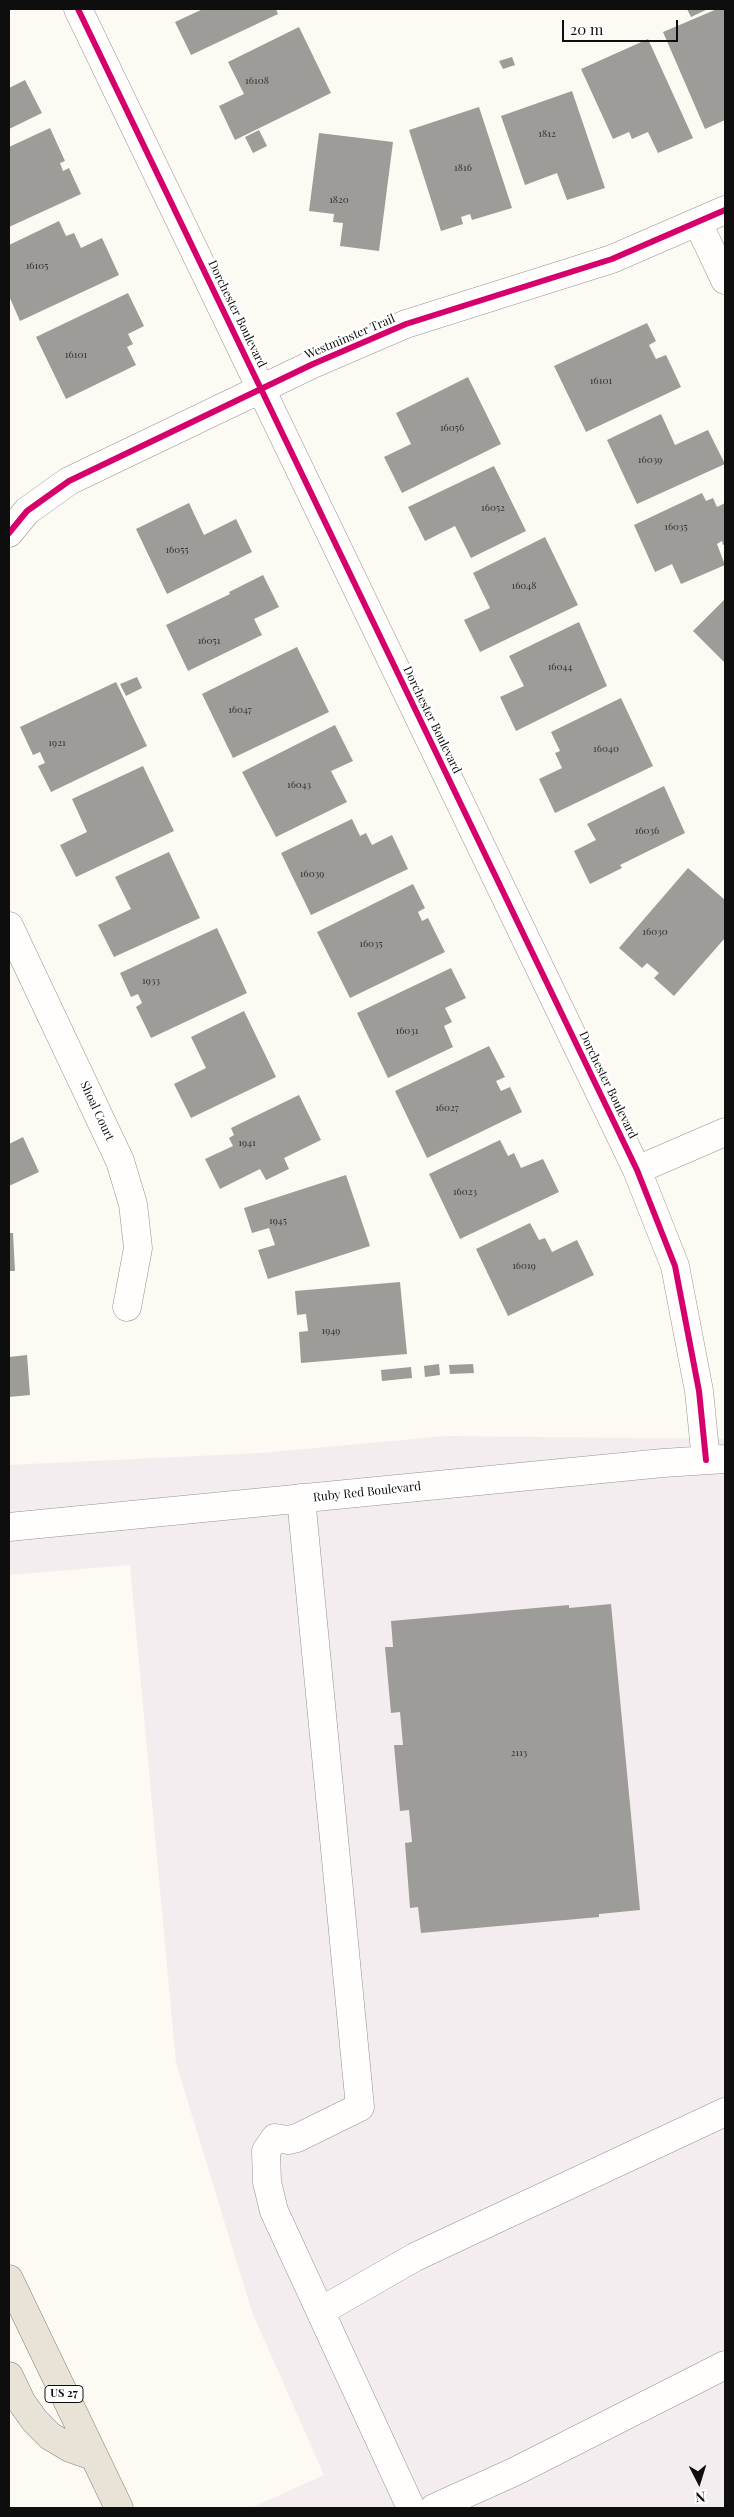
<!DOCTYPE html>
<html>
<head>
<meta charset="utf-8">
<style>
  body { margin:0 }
  #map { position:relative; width:734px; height:2517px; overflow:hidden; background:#fcfaf2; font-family:"Playfair Display",serif }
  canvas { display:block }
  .frame { position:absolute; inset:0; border:10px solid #0e0e0e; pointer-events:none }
  .north { position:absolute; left:674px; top:2457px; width:50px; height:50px; -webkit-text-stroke:4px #fff; paint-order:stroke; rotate:175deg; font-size:14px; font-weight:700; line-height:20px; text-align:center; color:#0e0e0e }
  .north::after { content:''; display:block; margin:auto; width:18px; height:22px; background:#0e0e0e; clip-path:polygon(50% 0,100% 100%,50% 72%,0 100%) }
  .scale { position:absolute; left:562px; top:20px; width:116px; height:22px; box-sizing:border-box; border:2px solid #0e0e0e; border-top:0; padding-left:6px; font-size:15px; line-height:18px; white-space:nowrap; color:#0e0e0e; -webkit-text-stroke:4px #fff; paint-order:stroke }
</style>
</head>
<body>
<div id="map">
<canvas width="734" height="2517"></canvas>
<div class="frame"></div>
<div class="north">N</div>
<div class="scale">20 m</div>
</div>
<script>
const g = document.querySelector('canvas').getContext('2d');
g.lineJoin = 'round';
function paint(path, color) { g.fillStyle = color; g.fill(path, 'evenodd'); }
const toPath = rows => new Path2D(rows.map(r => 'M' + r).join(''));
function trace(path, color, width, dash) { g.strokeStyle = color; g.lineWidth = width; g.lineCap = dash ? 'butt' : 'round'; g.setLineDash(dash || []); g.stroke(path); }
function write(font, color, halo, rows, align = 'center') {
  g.font = font + ' "Playfair Display",serif'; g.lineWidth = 5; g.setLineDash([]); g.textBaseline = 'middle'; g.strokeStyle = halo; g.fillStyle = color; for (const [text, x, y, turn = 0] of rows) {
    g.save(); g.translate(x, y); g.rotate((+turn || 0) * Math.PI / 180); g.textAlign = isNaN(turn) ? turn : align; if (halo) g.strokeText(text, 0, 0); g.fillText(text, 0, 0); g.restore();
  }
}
const industrial = toPath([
  [446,1436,725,1439,725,2508,251,2508,324,2475,252,2312,176,2063,130,1565,9,1575,9,1465,261,1453]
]);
const building = toPath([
  [203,9,276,9,278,14,191,55,175,22],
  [687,9,708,9,691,17],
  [717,9,725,9,725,120,705,129,663,32],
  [299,27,331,93,235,140,219,106,244,94,228,62],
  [648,39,693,138,658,153,648,132,632,139,629,132,613,139,581,69],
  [512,57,515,65,503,69,499,61],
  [25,80,42,113,9,129,9,88],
  [572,91,605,188,567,200,557,173,525,185,501,116],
  [479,107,512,208,472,220,470,214,461,217,463,224,441,231,409,130],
  [50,128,65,161,60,163,63,171,69,168,81,194,9,227,9,147],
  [259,130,267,146,253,153,245,137],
  [319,133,393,142,379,251,340,246,343,223,333,222,334,214,309,211],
  [59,221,66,236,74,233,81,248,102,238,119,275,20,321,9,296,9,245],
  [128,293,144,326,128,334,133,344,127,347,136,365,66,399,36,337],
  [647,323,656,341,649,345,656,359,666,355,681,387,586,432,554,366],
  [468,377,501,444,402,493,384,457,411,444,396,413],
  [661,414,675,445,708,430,725,464,637,504,607,440],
  [494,466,526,531,471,558,455,526,425,541,408,507],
  [702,493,706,501,713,498,717,507,725,503,725,544,723,545,722,541,717,544,725,565,681,584,672,564,655,572,634,525],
  [189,503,204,535,236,519,252,552,167,594,136,529],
  [545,537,578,605,480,652,464,620,490,608,473,573],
  [263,575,279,607,254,619,262,635,188,671,166,625,230,594,229,592],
  [725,599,725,663,693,631],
  [579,622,607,686,516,731,500,697,524,686,509,656],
  [297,647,329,712,233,758,202,694],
  [137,677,142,688,126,696,120,684],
  [116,682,147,746,51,792,38,766,45,763,40,752,33,755,20,727],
  [621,698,653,766,555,813,539,779,562,768,555,753,560,751,551,732],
  [335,725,353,761,331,771,347,802,276,837,242,772],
  [143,766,174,831,76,877,60,845,87,832,72,799],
  [664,786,685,833,620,865,622,868,590,884,574,851,596,840,587,824],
  [352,819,360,836,366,833,372,845,392,835,408,869,311,915,281,853],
  [169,852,200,918,114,957,98,925,131,909,115,877],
  [688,868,725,900,725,938,674,996,654,978,659,973,647,963,642,968,619,948],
  [413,884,425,908,418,912,422,921,428,918,445,952,350,998,317,932],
  [217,928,247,993,151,1038,136,1007,142,1003,138,994,131,997,120,973],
  [451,968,466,998,445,1008,452,1022,444,1026,453,1047,388,1078,357,1013],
  [244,1011,276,1077,191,1118,174,1084,206,1068,191,1037],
  [489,1046,505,1077,496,1081,501,1091,510,1087,522,1112,427,1158,395,1091],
  [299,1095,321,1140,284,1158,289,1169,266,1180,260,1169,220,1189,205,1159,233,1146,229,1138,234,1135,231,1128],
  [23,1137,39,1172,9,1186,9,1144],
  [500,1140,508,1156,514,1153,521,1168,543,1159,559,1192,460,1239,429,1174],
  [346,1175,370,1246,268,1279,258,1250,275,1245,269,1228,252,1233,244,1208],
  [530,1223,539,1240,545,1238,552,1252,577,1240,594,1275,508,1316,476,1249],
  [9,1233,13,1233,15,1271,9,1271],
  [400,1282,407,1354,301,1363,299,1332,308,1331,306,1314,297,1315,295,1291],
  [27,1355,30,1395,9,1397,9,1357],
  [439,1364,440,1375,425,1377,424,1366],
  [473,1364,474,1373,450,1374,449,1365],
  [411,1367,412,1378,382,1381,381,1370],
  [611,1604,640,1910,599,1914,599,1917,421,1933,418,1907,410,1908,405,1843,412,1842,409,1810,400,1811,394,1745,403,1745,400,1712,391,1713,385,1647,393,1647,391,1621,569,1605,569,1608]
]);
const minor = toPath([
  [78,9,637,1170,675,1266,699,1391,706,1460],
  [698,223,725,280],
  [9,533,27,511,69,481,313,364,406,324,612,259,725,210],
  [9,926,120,1161,133,1204,138,1248,127,1307],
  [637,1170,725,1132],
  [301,1498,360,2107,297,2138,288,2140,275,2138,266,2151,267,2182,274,2211,411,2508],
  [9,1527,663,1463,725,1459],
  [321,2311,415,2257,725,2112],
  [434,2508,514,2472,725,2365]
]);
const highway = toPath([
  [9,2279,119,2508],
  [9,2376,22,2403,35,2421,50,2436,70,2448,93,2456]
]);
const cycleway = toPath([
  [78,9,637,1170,675,1266,699,1391,706,1460],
  [9,533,27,511,69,481,313,364,406,324,612,259,725,210]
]);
const numberNames = [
  ["16108",257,81],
  ["1812",547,134],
  ["1816",463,168],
  ["1820",339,200],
  ["16105",37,266],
  ["16101",76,355],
  ["16101",601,381],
  ["16056",452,428],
  ["16039",650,460],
  ["16052",493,508],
  ["16035",676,527],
  ["16055",177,550],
  ["16048",524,586],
  ["16051",209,641],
  ["16044",560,667],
  ["16047",240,710],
  ["1921",57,743],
  ["16040",606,749],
  ["16043",299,785],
  ["16036",647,831],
  ["16039",312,874],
  ["16030",655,932],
  ["16035",371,944],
  ["1933",151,981],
  ["16031",407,1031],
  ["16027",447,1108],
  ["1941",247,1143],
  ["16023",465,1192],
  ["1945",278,1221],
  ["16019",524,1266],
  ["1949",331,1331],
  ["2113",519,1753]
];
const shields = [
  [64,2394,38]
];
const shieldNames = [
  ["US 27",64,2394]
];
const streetNames = [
  ["Dorchester Boulevard",237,314,64],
  ["Westminster Trail",350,337,-23],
  ["Dorchester Boulevard",432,720,64],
  ["Dorchester Boulevard",608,1085,64],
  ["Shoal Court",97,1111,65],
  ["Ruby Red Boulevard",367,1492,-6]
];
paint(industrial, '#f3edef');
paint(building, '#9e9c98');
trace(minor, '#959491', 29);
trace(highway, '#82827e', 29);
trace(minor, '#fffefd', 28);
trace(highway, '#e9e2d6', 28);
trace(cycleway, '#d6006c', 6);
write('10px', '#323230', null, numberNames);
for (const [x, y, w] of shields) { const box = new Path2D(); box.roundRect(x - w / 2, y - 8.5, w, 17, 4); g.fillStyle = '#fff'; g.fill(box); trace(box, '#0e0e0e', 1); }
write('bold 11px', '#0e0e0e', null, shieldNames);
write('12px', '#0e0e0e', '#fff', streetNames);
</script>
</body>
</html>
